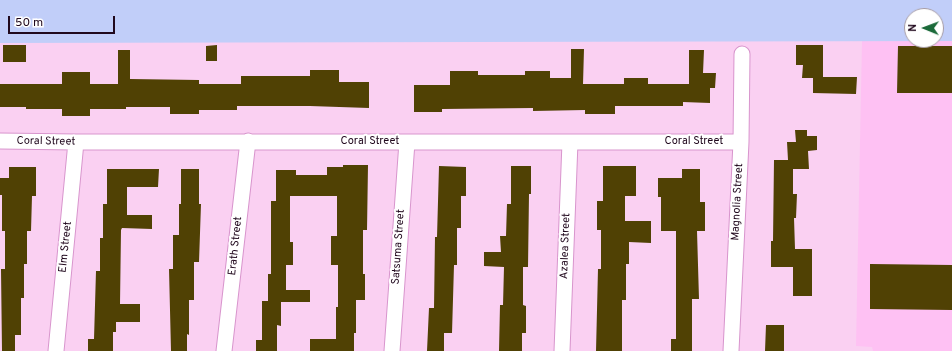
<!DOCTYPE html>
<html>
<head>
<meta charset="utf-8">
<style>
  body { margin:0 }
  #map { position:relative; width:952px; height:351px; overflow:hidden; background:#fad0f2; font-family:Overpass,sans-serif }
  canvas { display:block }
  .north { position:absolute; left:904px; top:8px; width:40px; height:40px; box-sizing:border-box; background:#fff; border:1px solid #a69ca5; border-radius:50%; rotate:271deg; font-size:11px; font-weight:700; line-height:16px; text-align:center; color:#20081d }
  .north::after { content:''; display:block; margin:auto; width:14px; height:18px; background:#1b6a3a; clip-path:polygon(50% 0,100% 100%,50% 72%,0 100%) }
  .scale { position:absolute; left:8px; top:16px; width:107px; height:18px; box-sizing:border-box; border:2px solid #20081d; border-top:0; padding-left:5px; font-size:12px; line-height:14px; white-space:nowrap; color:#20081d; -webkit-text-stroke:3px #fff; paint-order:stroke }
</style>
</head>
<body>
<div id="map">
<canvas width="952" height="351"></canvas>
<div class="north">N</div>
<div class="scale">50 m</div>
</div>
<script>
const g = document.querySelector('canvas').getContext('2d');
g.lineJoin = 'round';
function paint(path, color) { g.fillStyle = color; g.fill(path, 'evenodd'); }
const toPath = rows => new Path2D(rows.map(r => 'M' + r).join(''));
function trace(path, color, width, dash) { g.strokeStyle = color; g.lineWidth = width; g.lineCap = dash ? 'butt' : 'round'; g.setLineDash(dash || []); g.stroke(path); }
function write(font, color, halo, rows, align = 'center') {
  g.font = font + ' Overpass,sans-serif'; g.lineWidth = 4; g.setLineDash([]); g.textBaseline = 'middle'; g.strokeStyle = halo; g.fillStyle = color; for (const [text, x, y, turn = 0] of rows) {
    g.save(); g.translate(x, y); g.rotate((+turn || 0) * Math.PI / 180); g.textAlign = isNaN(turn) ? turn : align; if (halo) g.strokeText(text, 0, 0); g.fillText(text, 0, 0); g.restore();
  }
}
const built = toPath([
  [862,41,952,41,952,351,873,351,872,347,856,346]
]);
const green = toPath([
  [0,0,952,0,952,41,0,43],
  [912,16,936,16,936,40,912,40]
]);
const building = toPath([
  [3,45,26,45,26,62,3,62],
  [217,45,217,61,206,61,206,46],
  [796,45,823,45,823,77,857,77,856,94,813,93,813,78,802,78,803,65,796,65],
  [898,46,952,46,952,93,897,93],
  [571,49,584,49,583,84,624,84,624,78,648,78,648,84,689,84,689,50,704,50,703,73,716,73,715,88,710,88,710,103,683,102,683,106,615,106,615,114,585,114,585,110,533,111,533,108,442,109,442,112,414,112,414,85,450,85,450,71,478,71,478,75,525,75,525,71,550,71,550,78,571,78],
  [118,50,130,50,130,79,199,80,199,84,241,84,241,76,310,76,310,70,339,70,339,82,369,82,369,108,310,106,237,106,237,110,199,110,199,114,170,114,170,107,126,107,126,109,90,109,90,116,62,116,62,109,26,109,26,107,0,107,0,84,62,84,62,72,90,72,90,84,118,84],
  [795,130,807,130,807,136,817,136,817,150,808,151,809,169,793,169,793,194,797,194,796,218,794,218,795,249,812,249,812,296,793,296,793,267,771,267,771,241,773,241,774,160,788,160,787,142,796,142],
  [343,165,368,165,367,230,363,230,363,274,365,274,365,300,356,300,356,333,354,333,354,351,310,351,310,339,336,339,336,307,338,307,338,265,331,265,331,236,337,236,337,196,290,196,290,242,293,242,293,265,286,265,286,290,310,290,310,302,281,302,281,326,277,325,277,351,256,351,256,340,262,340,262,301,268,301,268,274,271,274,271,201,276,201,276,170,296,170,296,175,327,175,327,167,343,167],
  [439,166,466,167,466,196,461,196,461,228,457,228,457,265,454,265,452,333,444,333,444,351,427,351,429,308,434,308,435,237,437,237],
  [511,166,531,166,531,194,529,194,528,267,523,267,523,305,526,306,526,333,522,333,522,351,499,351,500,305,503,305,504,267,484,266,484,252,501,252,500,236,506,236,507,204,511,204],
  [603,166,636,166,636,196,625,196,625,221,651,221,651,243,629,242,629,264,626,264,626,300,622,300,622,351,596,351,598,269,601,269,601,230,597,230,597,201,603,201],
  [9,167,36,167,36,196,32,196,31,231,27,231,27,264,24,264,24,298,21,298,21,335,15,335,15,351,2,351,1,269,5,269,5,231,2,231,2,195,0,195,0,178,9,178],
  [107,169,159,169,158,187,127,187,127,215,152,215,152,229,122,228,121,230,120,304,140,304,140,322,116,322,116,332,113,332,113,351,88,351,88,339,94,339,96,271,100,271,100,238,103,238,103,204,107,204],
  [181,169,199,169,199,204,201,204,199,262,194,262,194,300,189,300,189,335,187,334,187,351,171,351,169,269,173,269,173,235,179,235,179,204,181,204],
  [682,169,700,169,700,202,705,202,705,231,697,231,699,299,692,299,692,351,671,351,671,339,676,339,676,231,661,231,661,197,658,197,658,178,682,178],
  [870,264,952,265,952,310,870,309],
  [766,325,784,325,784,351,765,351]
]);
const minor = toPath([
  [0,141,76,142,741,142],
  [56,351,76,142],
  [224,351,248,141],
  [392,351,407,142],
  [562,351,570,142],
  [731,351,741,142,742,54]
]);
const streetNames = [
  ["Coral Street",46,142,1],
  ["Coral Street",370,142],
  ["Coral Street",694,142],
  ["Magnolia Street",738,202,-87],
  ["Erath Street",236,246,-84],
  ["Azalea Street",566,246,-88],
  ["Elm Street",66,247,-84],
  ["Satsuma Street",399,247,-86]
];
paint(built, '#fec1f3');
paint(green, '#c1cef9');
paint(building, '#504104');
trace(minor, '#d895cd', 17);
trace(minor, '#fff', 15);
write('11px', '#20081d', '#fff', streetNames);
</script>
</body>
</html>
